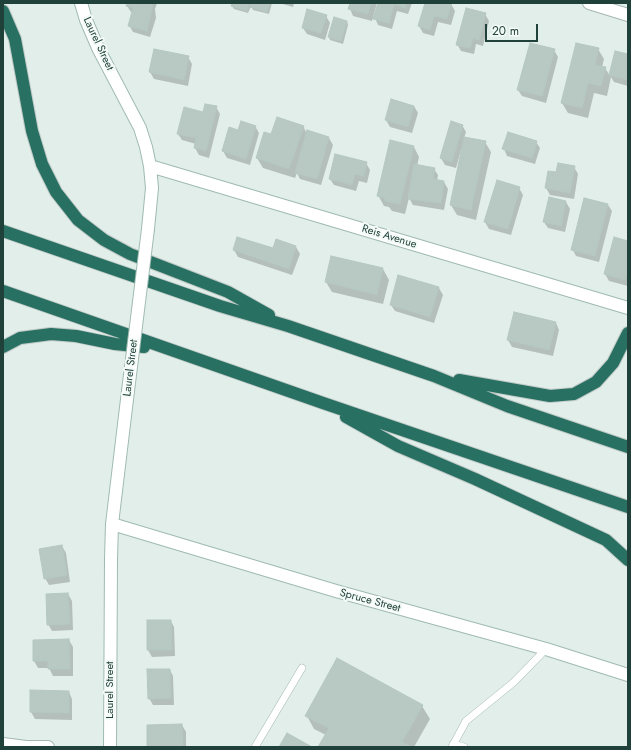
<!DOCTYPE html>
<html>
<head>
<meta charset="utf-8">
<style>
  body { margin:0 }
  #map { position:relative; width:631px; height:750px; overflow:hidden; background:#e2eee9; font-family:Jost,sans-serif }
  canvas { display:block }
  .frame { position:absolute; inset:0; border:4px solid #204139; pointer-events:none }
  .scale { position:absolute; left:485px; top:24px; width:53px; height:18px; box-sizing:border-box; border:2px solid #204139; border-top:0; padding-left:5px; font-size:12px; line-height:14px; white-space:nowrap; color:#204139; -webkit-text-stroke:3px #f3faf7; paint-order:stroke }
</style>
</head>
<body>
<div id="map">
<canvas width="631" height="750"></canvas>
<div class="frame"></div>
<div class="scale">20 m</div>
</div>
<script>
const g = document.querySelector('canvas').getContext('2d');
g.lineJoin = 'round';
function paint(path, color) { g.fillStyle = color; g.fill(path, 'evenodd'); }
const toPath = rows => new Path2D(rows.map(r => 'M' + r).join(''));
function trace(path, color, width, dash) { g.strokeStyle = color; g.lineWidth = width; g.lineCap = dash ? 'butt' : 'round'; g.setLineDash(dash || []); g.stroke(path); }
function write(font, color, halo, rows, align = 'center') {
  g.font = font + ' Jost,sans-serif'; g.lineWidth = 4; g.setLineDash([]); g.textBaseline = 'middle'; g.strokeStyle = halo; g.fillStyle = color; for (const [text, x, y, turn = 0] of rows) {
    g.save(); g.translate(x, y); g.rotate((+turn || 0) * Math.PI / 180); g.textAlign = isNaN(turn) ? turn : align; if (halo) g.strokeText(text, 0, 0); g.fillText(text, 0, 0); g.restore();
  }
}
const shadow = toPath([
  [128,3,157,3,155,9,156,18,150,37,133,32,129,25,133,13,131,12,127,6],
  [233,3,272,3,269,14,253,10,251,6,248,13,234,9,232,6],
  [279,3,294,3,293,7],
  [351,3,377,3,372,21,353,16,350,9],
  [379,3,412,3,408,14,397,11,392,29,378,25,375,18],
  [426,3,447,3,451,4,455,11,451,25,438,22,434,36,423,33,419,26],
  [485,14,489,21,483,46,476,44,474,54,461,51,457,44],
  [326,16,330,23,325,40,307,34,303,28],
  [347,21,348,25,343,44,330,40,329,37],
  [598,49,604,59,602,67,605,68,610,76,616,52,628,55,628,86,614,82,611,77,607,96,594,93,588,118,568,113,562,103],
  [554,50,558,57,546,103,522,96,518,90],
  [188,57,192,64,188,86,154,79,150,72],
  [414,106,418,113,412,133,390,127,386,120],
  [216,107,220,114,209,158,199,155,195,148,196,144,182,140,178,134,204,113],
  [462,125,466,132,464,138,485,142,491,152,476,220,457,215,451,205,462,150,461,150,456,168,445,165,441,158],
  [255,126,259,133,250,165,227,158,223,151],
  [303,126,307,134,308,132,329,138,333,145,321,185,300,179,297,173,295,178,263,168,257,158],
  [536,142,540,148,535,164,507,156,504,149],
  [414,147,419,157,417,166,434,169,438,175,437,181,444,182,448,189,444,210,413,205,409,198,405,214,392,211,389,207,384,206,378,195],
  [366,163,370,170,367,183,359,181,356,191,334,185,330,179],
  [574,167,578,174,574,199,550,195,546,188],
  [519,188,523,195,511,235,489,229,485,222],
  [566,202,570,209,565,232,548,228,544,222],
  [608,205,612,211,599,262,576,256,573,250],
  [628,242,628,286,609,281,605,274],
  [296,247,300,254,292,275,238,257,234,250,273,249],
  [332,257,383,269,389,280,383,304,332,292,326,282],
  [399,276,439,288,443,295,434,323,395,311,391,305],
  [556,323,559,330,553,356,512,347,508,340],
  [62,546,66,553,70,582,49,585,45,578],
  [68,594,72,601,73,630,52,631,48,624],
  [148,621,171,621,174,627,175,656,152,657,148,650],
  [69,640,73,647,73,676,53,676,49,668,38,668,34,661,34,641],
  [170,670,173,676,174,705,153,705,149,698],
  [31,691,69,692,72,699,72,720,35,719,31,712],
  [422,706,430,719,414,747,319,747,326,735,314,729,307,716],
  [182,725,186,732,186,747,148,747]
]);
const building = toPath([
  [127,3,153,3,147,31,128,26,133,8,126,6,127,3],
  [232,3,249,3,247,11,231,6,232,3],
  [251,3,270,3,267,12,250,7,251,3],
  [350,3,371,3,368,14,348,9,350,3],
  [378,3,406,3,405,8,394,4,389,23,373,19,378,3],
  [425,3,452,3,447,19,434,16,430,30,418,26,425,3],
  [466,8,486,13,479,40,473,38,470,48,456,45,466,8],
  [307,9,327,15,321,33,302,28,307,9],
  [334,17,347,21,341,41,328,37,334,17],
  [530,43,555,49,542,96,517,90,530,43],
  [576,43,599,48,595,65,606,67,601,86,588,83,582,108,561,103,576,43],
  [154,49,189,56,184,80,149,72,154,49],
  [615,51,628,54,628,80,609,75,615,51],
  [391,99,414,106,408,127,385,120,391,99],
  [205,104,217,106,206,151,194,148,196,138,177,134,184,107,203,112,205,104],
  [277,117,304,126,289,169,256,158,264,132,271,134,277,117],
  [241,121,256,126,246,159,222,151,229,127,238,130,241,121],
  [451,121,463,125,452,162,440,158,451,121],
  [307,130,329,137,317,179,295,173,307,130],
  [508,132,537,141,532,158,502,149,508,132],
  [464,137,486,141,471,210,450,205,464,137],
  [390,140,414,146,400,204,385,201,385,198,377,196,390,140],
  [335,154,367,162,364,176,355,174,352,185,329,179,335,154],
  [558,163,575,166,570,193,545,188,548,171,556,172,558,163],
  [414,164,435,168,433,179,444,181,441,203,408,199,414,164],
  [497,180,520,187,508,229,484,222,497,180],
  [549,197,566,201,561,226,543,222,549,197],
  [584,198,608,204,595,256,571,250,584,198],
  [237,237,273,248,276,239,296,246,289,269,233,250,237,237],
  [614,237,628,241,628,269,625,280,604,274,614,237],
  [331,256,383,268,377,295,325,282,331,256],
  [398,275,439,287,430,317,390,305,398,275],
  [514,312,556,322,549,350,507,340,514,312],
  [62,545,67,575,44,579,39,549,62,545],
  [68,593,70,624,47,625,46,594,68,593],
  [147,620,171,620,172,650,147,650,147,620],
  [69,639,70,669,48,669,48,661,33,661,33,640,69,639],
  [337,658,423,705,402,742,412,747,318,747,329,728,305,716,337,658],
  [147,669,170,669,171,698,148,699,147,669],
  [30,690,69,691,69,713,30,712,30,690],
  [182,724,183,747,147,747,147,725,182,724],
  [287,733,312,747,279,747,287,733]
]);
const lane = toPath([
  [453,744,464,747],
  [255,747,302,668],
  [452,747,466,721,514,682,546,649]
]);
const street = toPath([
  [589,3,628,15],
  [3,744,26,747,48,747]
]);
const secondary = toPath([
  [81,3,86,20,98,48,140,128,146,147,150,166,152,188,148,229],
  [150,166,628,308],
  [112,524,336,591,546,649,628,675],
  [110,747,111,559,112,524,128,391]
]);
const highway = toPath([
  [3,11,15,39,32,131,42,164,56,192,78,220,104,240,130,254,228,292,269,315],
  [3,231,220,306,288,326,434,376,507,406,628,447],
  [3,291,323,403,628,507],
  [3,347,20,338,51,334,76,336,115,344,144,347],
  [459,380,550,396,574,394,596,382,613,363,628,333],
  [346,417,398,446,475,479,606,540,628,560]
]);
const secondaryBridge = toPath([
  [128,391,148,229]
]);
const streetNames = [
  ["Laurel Street",98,44,65],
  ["Reis Avenue",389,237,17],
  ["Laurel Street",131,368,-83],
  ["Spruce Street",370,601,15],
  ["Laurel Street",110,690,-90]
];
paint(shadow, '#0003');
paint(building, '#b7c9c2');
trace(building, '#b4c8c0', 1);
trace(lane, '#a4b7b1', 8);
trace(street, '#a4b7b1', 14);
trace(secondary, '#9fbbb1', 14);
trace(highway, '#c1cac8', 14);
trace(lane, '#fff', 7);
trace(street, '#fff', 12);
trace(secondary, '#fff', 12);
trace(highway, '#287162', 12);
trace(secondaryBridge, '#9fbbb1', 14, []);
trace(secondaryBridge, '#fff', 12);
write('11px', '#204139', '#f3faf7', streetNames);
</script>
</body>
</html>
